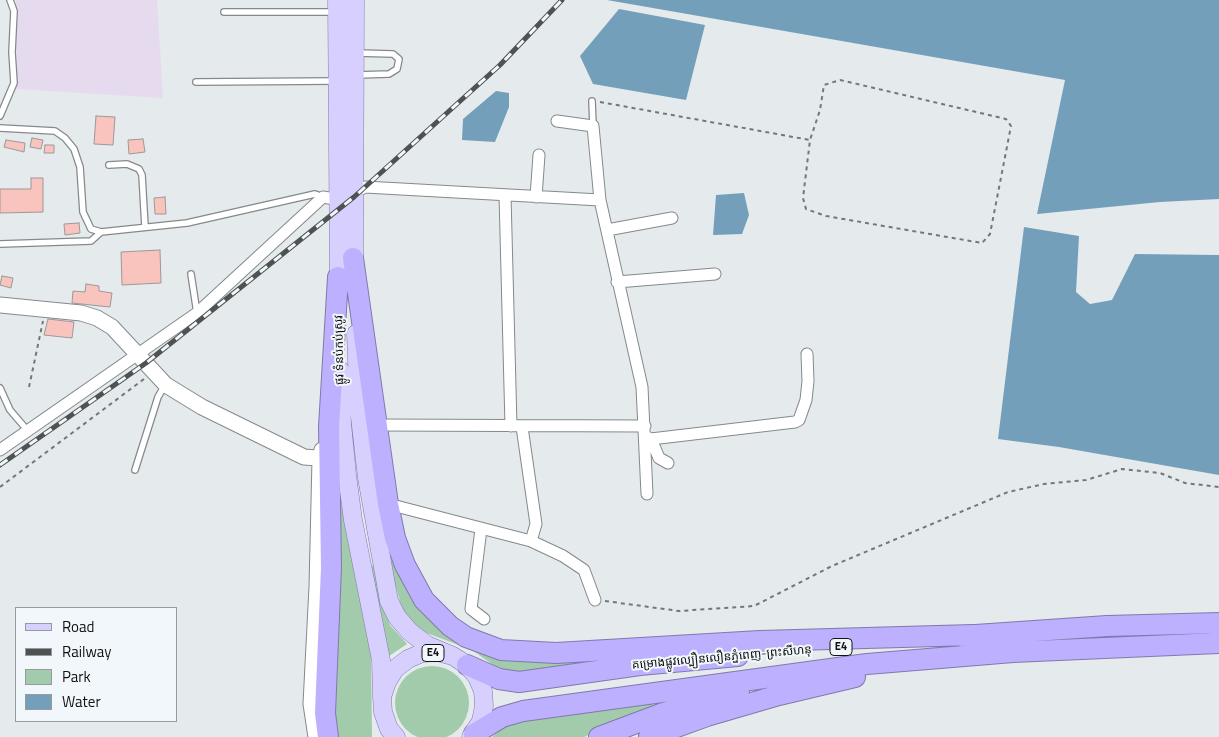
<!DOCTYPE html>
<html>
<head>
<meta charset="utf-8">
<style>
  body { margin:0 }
  #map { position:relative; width:1219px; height:737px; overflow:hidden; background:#e5eaed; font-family:"Titillium Web",sans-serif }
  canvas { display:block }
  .legend { position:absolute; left:15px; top:607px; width:162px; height:115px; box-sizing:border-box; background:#f2f7fb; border:1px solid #989b9e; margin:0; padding:6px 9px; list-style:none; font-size:15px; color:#111213 }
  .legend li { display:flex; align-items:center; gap:10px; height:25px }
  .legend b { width:25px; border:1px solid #989b9e }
</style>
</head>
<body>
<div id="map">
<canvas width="1219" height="737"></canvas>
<ul class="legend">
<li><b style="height:6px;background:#d7d0fe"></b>Road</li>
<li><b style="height:6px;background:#4f5253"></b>Railway</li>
<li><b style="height:14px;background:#a2cbab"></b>Park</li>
<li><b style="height:14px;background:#749fbb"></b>Water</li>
</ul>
</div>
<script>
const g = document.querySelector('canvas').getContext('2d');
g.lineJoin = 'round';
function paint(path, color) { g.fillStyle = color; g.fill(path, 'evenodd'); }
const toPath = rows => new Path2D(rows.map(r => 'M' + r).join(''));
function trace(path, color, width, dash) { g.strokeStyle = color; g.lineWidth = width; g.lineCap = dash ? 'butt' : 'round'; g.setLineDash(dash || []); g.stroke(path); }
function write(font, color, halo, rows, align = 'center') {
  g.font = font + ' "Titillium Web","Noto Sans Khmer",sans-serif'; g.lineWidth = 4; g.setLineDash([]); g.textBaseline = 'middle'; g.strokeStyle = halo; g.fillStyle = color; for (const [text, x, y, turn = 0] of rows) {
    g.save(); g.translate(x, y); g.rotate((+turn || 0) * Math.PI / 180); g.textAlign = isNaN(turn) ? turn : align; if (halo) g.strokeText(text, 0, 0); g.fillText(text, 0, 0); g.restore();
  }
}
const education = toPath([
  [16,0,157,0,163,98,17,89]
]);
const green = toPath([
  [346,505,371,653,372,737,336,737,334,703,340,506],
  [394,560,406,587,418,608,441,630,572,661,572,667,517,673,499,669,472,650,424,632,416,626,402,609,389,561],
  [374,565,385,613,390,625,407,644,389,656,371,566],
  '395 703a37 37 0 1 1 74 0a37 37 0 1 1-74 0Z',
  [653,701,653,708,584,737,492,737,501,728,517,720]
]);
const water = toPath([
  [607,0,1219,0,1219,199,1160,202,1037,214,1065,80],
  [619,9,705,25,686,100,593,84,580,56],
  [496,91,509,93,509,107,495,142,462,140,463,119],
  [744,193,749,215,742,234,713,235,716,195],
  [1024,227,1079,236,1076,292,1090,304,1112,300,1135,254,1219,255,1219,475,1059,447,998,439]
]);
const building = toPath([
  [96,116,115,117,113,145,94,144,96,116],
  [32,138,43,140,41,149,30,147,32,138],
  [143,139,145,152,129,154,128,140,143,139],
  [6,140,25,143,24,152,4,147,6,140],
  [45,145,54,145,54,153,44,153,45,145],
  [31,178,43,178,43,212,0,213,0,189,31,189,31,178],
  [165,197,166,214,155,214,154,198,165,197],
  [79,223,80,233,65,235,64,224,79,223],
  [160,250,161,283,122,285,121,252,160,250],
  [2,276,13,278,11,288,0,285,2,276],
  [86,284,99,286,99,291,112,293,110,307,72,303,73,291,85,292,86,284],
  [48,319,74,322,72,338,44,335,48,319]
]);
const path = toPath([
  [600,102,810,140,803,198,806,209,826,216,982,243,990,234,1011,126,1006,119,840,80,824,85,820,110,810,140],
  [29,387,43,321],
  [0,487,144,379],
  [605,601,679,611,754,606,832,566,1008,492,1044,484,1086,480,1122,469,1160,473,1185,483,1219,487]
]);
const lane = toPath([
  [224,12,335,12],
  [357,53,393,54,399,59,397,69,389,74,357,75],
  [196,82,335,81],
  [592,101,593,126],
  [0,116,14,83,12,52,14,11,10,0],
  [0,128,55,131,65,138,74,149,80,167,83,212,91,229,101,232,187,223,315,194,323,197],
  [109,165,127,164,139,169,142,175,145,227],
  [0,244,91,241,101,232],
  [191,274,197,313],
  [0,388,10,410,28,431],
  [135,470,158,397,165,385]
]);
const street = toPath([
  [557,121,593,126,600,200,642,387,647,494],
  [505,195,511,426],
  [536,197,539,155],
  [607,230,672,218],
  [617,282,715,274],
  [377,425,645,426],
  [522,427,536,524,531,541],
  [647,437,651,439,795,422,799,420,806,400,808,381,807,354],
  [651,439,659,458,668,463],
  [0,450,197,313,323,197,340,200,365,187,600,200],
  [388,504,531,541,563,556,584,570,595,600],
  [481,529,471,609,484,619]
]);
const secondary = toPath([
  [0,305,81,313,97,318,112,327,166,385,202,407,304,457,331,459],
  [316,737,311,704,317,587,320,459,322,450]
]);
const primary = toPath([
  [337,0,339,289],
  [354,271,355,0],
  [356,334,359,408,367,478,389,601,397,617,410,632,427,645,453,656],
  [340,370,342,424,347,475,353,520,381,660,382,697],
  [396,737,389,729,383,712,382,697,387,682,395,669,408,659,422,653,438,652,453,656,467,665,477,677,483,691,484,706,481,721,471,737]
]);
const highway = toPath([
  [353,258,388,504,395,538,405,565,424,600,450,626,466,637,501,650,556,653,760,641,973,635],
  [961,636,1107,626,1219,623],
  [467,665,499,679,519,682,640,665,738,656],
  [474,734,502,717,523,711,867,664,1013,652,1219,643],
  [328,737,325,713,331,568,329,427,338,277],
  [599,737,663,713,739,691],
  [649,737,707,716,779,695,855,677]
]);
const rail = toPath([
  [0,465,146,363,354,197,500,65,562,0]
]);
const shields = [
  [841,647,22],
  [433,653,22]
];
const shieldNames = [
  ["E4",841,647],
  ["E4",433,653]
];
const streetNames = [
  ["ផ្លូវ ទំនប់កប់ស្រូវ",340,350,-91],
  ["គម្រោងផ្លូវល្បឿនលឿនភ្នំពេញ-ព្រះសីហនុ",722,658,-5]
];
paint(education, '#e6daee');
paint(green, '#a2cbab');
paint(water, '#749fbb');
paint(building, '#f9c3be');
trace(building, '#9d9897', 1);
trace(lane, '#85898c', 8);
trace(street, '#85898c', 13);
trace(secondary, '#85898c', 17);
trace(primary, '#8179ac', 19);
trace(highway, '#8179ac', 22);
trace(path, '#747779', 2, [4, 4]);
trace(lane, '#fff', 5.5);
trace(street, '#fff', 11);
trace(secondary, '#fff', 15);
trace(primary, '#d7d0fe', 18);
trace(highway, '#bdb0fe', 20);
trace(rail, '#4f5253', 5);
trace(rail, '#f2f7fb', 3, [9]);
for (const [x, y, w] of shields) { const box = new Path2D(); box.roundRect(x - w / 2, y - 8.5, w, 17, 4); g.fillStyle = '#f2f7fb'; g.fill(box); trace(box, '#111213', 1); }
write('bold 11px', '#111213', null, shieldNames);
write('12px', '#111213', '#f2f7fb', streetNames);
</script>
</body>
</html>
